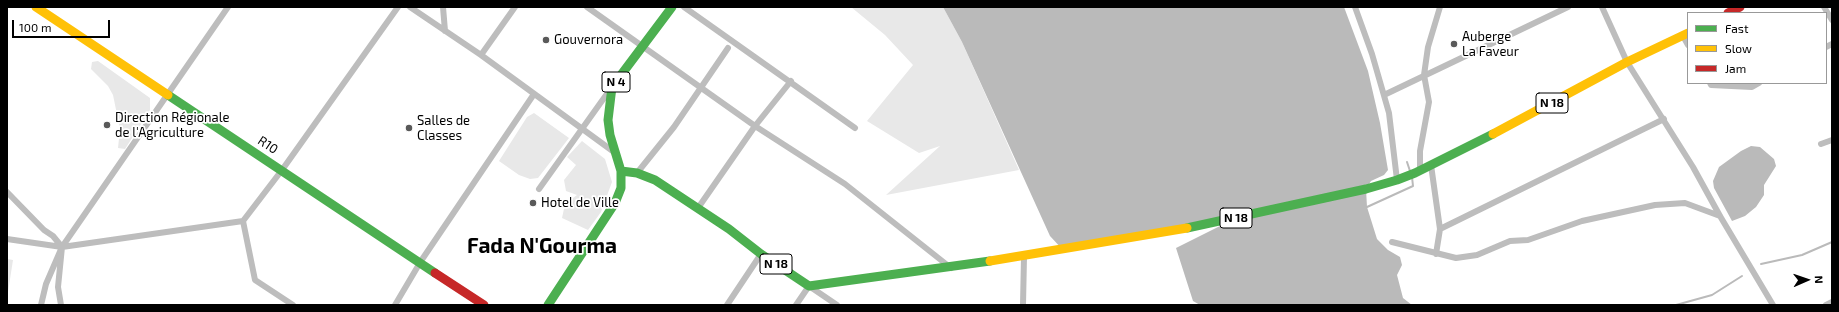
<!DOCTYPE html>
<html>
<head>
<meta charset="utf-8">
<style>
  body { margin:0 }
  #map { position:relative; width:1839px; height:312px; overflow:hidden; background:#fff; font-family:"Exo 2",sans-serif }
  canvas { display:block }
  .frame { position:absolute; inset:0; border:8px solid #000; pointer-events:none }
  .legend { position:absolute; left:1687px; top:12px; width:140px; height:72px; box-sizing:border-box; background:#fff; border:1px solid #999; margin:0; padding:5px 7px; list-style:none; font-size:12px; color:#000 }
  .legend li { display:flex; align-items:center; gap:8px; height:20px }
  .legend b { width:20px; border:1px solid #999 }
  .north { position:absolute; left:1787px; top:260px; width:40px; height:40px; -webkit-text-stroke:3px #fff; paint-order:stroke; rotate:88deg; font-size:11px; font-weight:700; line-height:16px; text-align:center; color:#000 }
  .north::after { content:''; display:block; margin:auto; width:14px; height:18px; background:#000; clip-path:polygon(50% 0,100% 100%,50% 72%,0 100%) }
  .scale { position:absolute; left:12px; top:20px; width:98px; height:18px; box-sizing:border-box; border:2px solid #000; border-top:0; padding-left:5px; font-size:12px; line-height:14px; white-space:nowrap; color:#000; -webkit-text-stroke:3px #fff; paint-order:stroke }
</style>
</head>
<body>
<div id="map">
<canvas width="1839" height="312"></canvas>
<div class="frame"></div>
<ul class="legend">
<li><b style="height:5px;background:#4caf50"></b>Fast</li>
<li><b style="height:5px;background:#ffc107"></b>Slow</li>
<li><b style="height:5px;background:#c62828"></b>Jam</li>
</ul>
<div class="north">N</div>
<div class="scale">100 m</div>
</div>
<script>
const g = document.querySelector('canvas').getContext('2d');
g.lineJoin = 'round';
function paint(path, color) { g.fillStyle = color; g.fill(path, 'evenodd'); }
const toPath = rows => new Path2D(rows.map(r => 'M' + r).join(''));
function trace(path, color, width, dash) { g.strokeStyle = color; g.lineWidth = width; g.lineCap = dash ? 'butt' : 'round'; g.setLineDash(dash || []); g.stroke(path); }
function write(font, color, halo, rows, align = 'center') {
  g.font = font + ' "Exo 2",sans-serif'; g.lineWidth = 3.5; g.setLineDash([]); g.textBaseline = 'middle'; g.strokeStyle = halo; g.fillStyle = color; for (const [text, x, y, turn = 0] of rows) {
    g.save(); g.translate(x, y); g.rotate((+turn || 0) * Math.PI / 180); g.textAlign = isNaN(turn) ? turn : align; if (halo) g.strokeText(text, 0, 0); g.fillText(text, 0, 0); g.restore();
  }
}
const green = toPath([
  [851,7,943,7,962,42,1019,170,886,195,940,146,919,153,867,121,913,65,885,35],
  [98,61,150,98,150,110,125,149,118,148,120,129,113,95,108,86,91,69,92,62],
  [534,113,569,138,538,178,530,179,519,175,499,161,527,117],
  [582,141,605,159,612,182,601,212,588,230,562,218,565,204,577,195,566,191,564,180,576,165,567,157],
  [7,259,13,260,8,292,7,292]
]);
const water = toPath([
  [943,7,1344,7,1368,71,1380,123,1388,170,1384,175,1371,181,1366,189,1367,207,1377,239,1388,250,1400,257,1402,265,1397,275,1403,298,1412,305,1200,305,1193,301,1176,248,1234,219,1063,250,1050,236,962,42],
  [1751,146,1760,147,1774,159,1776,166,1764,185,1764,195,1756,207,1745,216,1732,221,1714,188,1713,181,1719,167,1741,151]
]);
const stream = toPath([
  [1407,162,1410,171],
  [1367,207,1413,186,1412,177],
  [1761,264,1802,255,1832,242],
  [1676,305,1712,295,1742,276]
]);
const street = toPath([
  [410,7,481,55,614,152],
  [443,7,445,31],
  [587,7,755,126,845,184,951,268],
  [684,7,855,128],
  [1355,7,1372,54,1389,113,1397,180],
  [1602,7,1627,62,1693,167,1720,216,1773,305],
  [1824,7,1832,20],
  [1683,36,1688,45],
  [1826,47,1832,44],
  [481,55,515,7],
  [1710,83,1711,85,1752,87,1759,83],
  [1384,95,1568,7],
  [1821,144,1832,140],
  [1431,165,1440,229,1436,254],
  [1420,170,1420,151,1429,102,1424,75,1428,47,1440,7],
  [637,173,674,127,728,48],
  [539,189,609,91],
  [7,192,44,230,53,236,62,247,58,287,61,305],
  [698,208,755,126,791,81],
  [243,221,255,280,293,305],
  [1440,229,1664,119],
  [7,239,62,247,243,221,282,170,398,7],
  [1392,242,1456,258,1477,255,1510,241,1528,240,1582,221,1655,205,1685,203,1720,216],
  [41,305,46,284,62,247,228,7],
  [395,305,421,261,534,94],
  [727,305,761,254],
  [796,305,809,286,837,305],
  [1023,305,1024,257],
  [1826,305,1832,302]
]);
const fast = toPath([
  [168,95,435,273],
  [621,171,637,173,655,180,729,229,761,254,809,286,990,261],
  [1187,228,1366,189,1397,180,1415,173,1493,134],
  [548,305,615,203,621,188,621,171,610,135,608,120,612,87,672,7]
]);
const slow = toPath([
  [36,7,168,95],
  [1493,134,1627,62,1688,33],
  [990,261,1187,228]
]);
const jam = toPath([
  [1728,13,1740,7],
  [435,273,484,305]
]);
const markers = [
  [546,40,4,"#595959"],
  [1454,44,4,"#595959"],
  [107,125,4,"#595959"],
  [409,128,4,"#595959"],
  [533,203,4,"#595959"]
];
const shields = [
  [616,82,28],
  [1552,103,32],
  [1236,218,32],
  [776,264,32]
];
const shieldNames = [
  ["N 4",616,82],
  ["N 18",1552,103],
  ["N 18",1236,218],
  ["N 18",776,264]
];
const poiNames = [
  ["Auberge",1462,37],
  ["La Faveur",1462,52],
  ["Gouvernora",554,40],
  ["Direction Régionale",115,118],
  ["de l'Agriculture",115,133],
  ["Salles de",417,121],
  ["Classes",417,136],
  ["Hotel de Ville",541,203]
];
const streetNames = [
  ["R10",268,145,34]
];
const townNames = [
  ["Fada N'Gourma",542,246]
];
paint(green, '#e8e8e8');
paint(water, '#bababa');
trace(stream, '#bababa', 2);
trace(street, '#bdbdbd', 6);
trace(fast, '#4caf50', 9);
trace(slow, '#ffc107', 9);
trace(jam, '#c62828', 9);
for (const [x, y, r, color] of markers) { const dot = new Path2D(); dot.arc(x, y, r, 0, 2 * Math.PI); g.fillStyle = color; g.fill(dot); trace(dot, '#fff', 1.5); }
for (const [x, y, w] of shields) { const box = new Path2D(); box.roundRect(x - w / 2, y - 10, w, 20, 3); g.fillStyle = '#fff'; g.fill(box); trace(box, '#000', 1); }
write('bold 12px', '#000', null, shieldNames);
write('13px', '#000', '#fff', poiNames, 'left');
write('13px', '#000', '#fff', streetNames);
write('bold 21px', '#000', '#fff', townNames);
</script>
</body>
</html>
